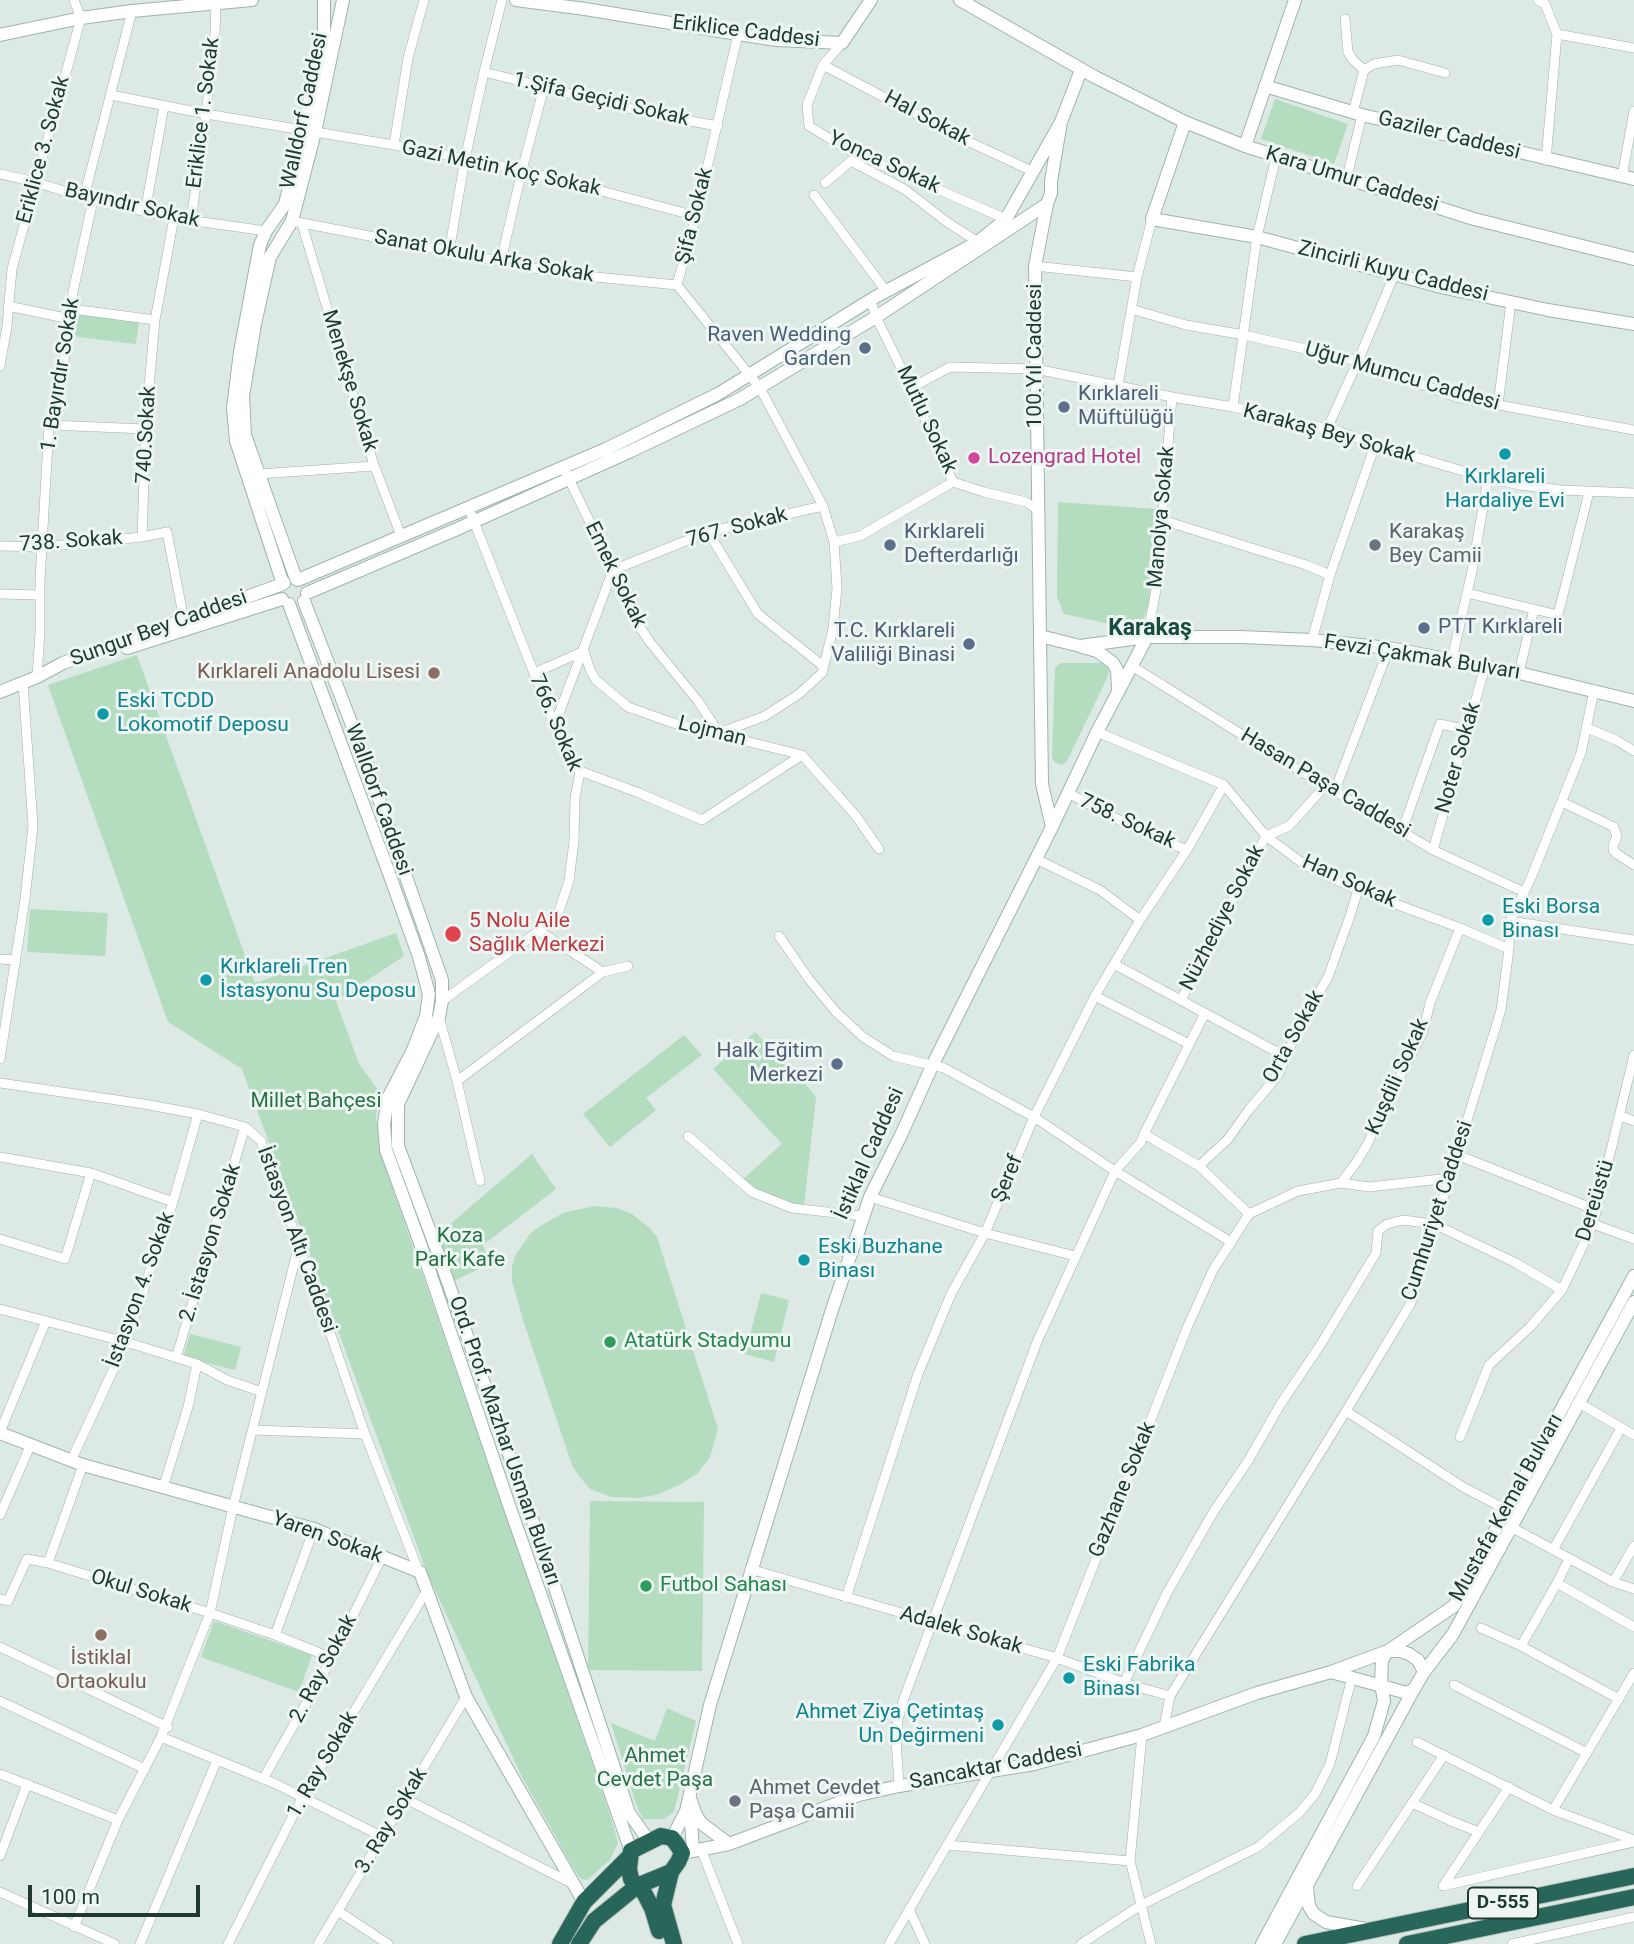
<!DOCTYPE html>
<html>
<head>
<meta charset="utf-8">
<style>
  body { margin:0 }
  #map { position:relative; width:1634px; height:1944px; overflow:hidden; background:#dde9e4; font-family:Roboto,sans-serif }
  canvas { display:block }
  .scale { position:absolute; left:28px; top:1885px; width:172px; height:32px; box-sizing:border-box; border:4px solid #1e3932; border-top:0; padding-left:9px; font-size:21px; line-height:24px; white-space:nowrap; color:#1e3932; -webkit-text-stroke:5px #edf6f2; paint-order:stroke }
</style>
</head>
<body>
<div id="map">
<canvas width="1634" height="1944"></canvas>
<div class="scale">100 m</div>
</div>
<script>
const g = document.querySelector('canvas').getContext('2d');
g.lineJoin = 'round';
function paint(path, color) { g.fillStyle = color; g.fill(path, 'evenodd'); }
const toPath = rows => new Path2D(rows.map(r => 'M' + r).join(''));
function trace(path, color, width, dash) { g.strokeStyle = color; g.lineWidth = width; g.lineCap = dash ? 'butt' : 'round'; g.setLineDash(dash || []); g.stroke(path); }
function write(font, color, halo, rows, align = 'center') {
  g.font = font + ' Roboto,sans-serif'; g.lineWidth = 6; g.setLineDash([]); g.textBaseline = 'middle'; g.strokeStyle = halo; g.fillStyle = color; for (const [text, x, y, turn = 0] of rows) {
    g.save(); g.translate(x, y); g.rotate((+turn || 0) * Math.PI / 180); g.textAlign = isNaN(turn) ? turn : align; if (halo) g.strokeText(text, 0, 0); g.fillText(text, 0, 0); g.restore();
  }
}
const green = toPath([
  [1275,99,1348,124,1334,164,1261,139],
  [75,312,139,320,136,344,72,336],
  [1058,502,1155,509,1149,603,1142,624,1128,628,1064,614,1057,597],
  [137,655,255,983,396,933,404,956,336,1001,359,1064,379,1091,376,1117,381,1155,610,1814,618,1843,610,1860,587,1880,581,1879,575,1871,522,1777,427,1573,242,1069,168,1022,48,685],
  [1061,663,1104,663,1109,668,1108,676,1067,761,1062,765,1055,762,1052,757,1055,667],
  [30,909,108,913,105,956,27,952],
  [755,1032,803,1081,816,1097,804,1205,784,1201,760,1191,743,1179,782,1144,713,1069],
  [684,1035,702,1055,646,1098,656,1110,610,1147,583,1114],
  [532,1154,556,1189,483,1245,490,1264,449,1283,432,1237,441,1232],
  [594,1206,616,1208,632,1214,651,1229,657,1237,718,1429,710,1457,698,1473,679,1485,656,1495,638,1498,611,1497,590,1489,579,1476,572,1465,523,1320,512,1281,512,1267,515,1256,530,1234,540,1226,563,1213],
  [761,1293,789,1300,774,1362,745,1354],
  [190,1334,241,1347,235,1370,183,1357],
  [590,1501,704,1502,702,1671,588,1670],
  [214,1621,312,1655,299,1692,201,1657],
  [667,1708,696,1721,674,1812,664,1819,643,1819,636,1804,611,1723,655,1741]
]);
const street = toPath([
  [1538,0,1545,4,1557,34,1546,160],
  [1345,19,1348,52,1353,60,1364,70,1374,64,1398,60,1445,73],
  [1557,34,1634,48],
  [842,43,823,65,807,105,809,126,852,152,1006,219],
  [823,65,965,140,1032,171],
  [484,72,656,115,718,126],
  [111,95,206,114,394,145,522,170,696,216],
  [1353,113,1364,70],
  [394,145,408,58,424,0],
  [0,174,35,182,93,200,174,218,266,231],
  [1347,177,1362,115],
  [1622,177,1634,111],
  [825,183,851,161,904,189,947,222,978,242],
  [814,195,886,291],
  [84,197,132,11],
  [145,212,164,106],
  [191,221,206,114,215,35,216,0],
  [292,221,565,274,677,285],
  [302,224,373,462,401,536],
  [449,252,465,159,484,72,502,0],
  [501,261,522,170,544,87],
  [1035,266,1137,277],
  [871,301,876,317,911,388,953,482,984,492,1026,502,1038,510],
  [8,306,70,319],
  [72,309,155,320],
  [1131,309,1186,325,1244,335,1358,361,1456,397,1634,430],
  [0,366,7,326,12,269,81,18,74,0],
  [1118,385,1137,277,1152,219],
  [911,388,950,367,1036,369,1172,397,1233,407,1341,432,1375,445,1473,474,1520,485,1561,490,1634,493],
  [1498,405,1511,302],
  [1233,407,1257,237,1276,157],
  [49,425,146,429],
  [1327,429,1358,361,1395,273],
  [566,473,613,570,634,618,649,641,698,701,719,733],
  [259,474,374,466],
  [1162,520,1306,565,1330,575],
  [708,532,758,614,823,666],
  [142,537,146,420,155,320,174,218],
  [834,542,860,536,953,482],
  [0,546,43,547,142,537,167,532,184,620],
  [1467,593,1558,615,1589,492],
  [0,594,40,595],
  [1147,637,1156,590,1172,397],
  [1312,640,1330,575,1375,445],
  [1452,659,1472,571,1488,478],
  [1132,666,1284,761,1433,850,1524,892],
  [534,673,584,651,590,670,596,680,628,707,673,723,802,755,856,816,879,849],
  [1519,673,1534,609],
  [37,677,40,632,40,580,49,425,63,367,73,292,93,200],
  [555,724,613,570,708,532,823,506],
  [1587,728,1616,740,1634,751],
  [1097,732,1224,785,1266,836,1306,866,1358,890,1460,928,1509,949],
  [719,733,765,716,799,694,822,673,833,629,837,588,834,542,823,506,760,388,677,285,696,216,738,34],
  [580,771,639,793,702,820,802,755],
  [1335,790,1389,648],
  [1068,793,1138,830,1187,850],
  [1562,802,1614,827,1617,836,1613,846,1613,850,1617,854,1634,865],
  [1402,831,1440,724,1468,730],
  [1433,850,1485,667],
  [1036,859,1100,890,1140,920],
  [1510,921,1634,940],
  [539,931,603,972,628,966],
  [779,936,808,978,836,1012,863,1037,893,1056,944,1068,1034,1117,1115,1171,1231,1242],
  [0,959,16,960],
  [1114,964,1286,1057],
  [1095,996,1189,1044],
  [1181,1000,1266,836,1289,826,1326,785],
  [442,1001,539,931,559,911,569,881,574,841,575,798,580,771,569,759,560,739,469,509],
  [439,1017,457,1081,480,1181],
  [0,1059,25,899,33,826,23,683],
  [457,1081,603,972],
  [0,1083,144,1104,198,1114,245,1127,261,1141,314,1286,365,1434,419,1572],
  [1621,1116,1634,1121],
  [1144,1134,1205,1013],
  [688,1136,752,1192,792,1208,863,1216],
  [1455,1154,1596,1210],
  [0,1157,91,1173,173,1202],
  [1199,1166,1228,1139,1248,1111,1278,1075,1298,1029,1328,977,1350,916,1358,890],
  [1341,1183,1358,1160,1368,1143,1383,1109,1423,1032,1430,1003,1460,928],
  [870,1197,985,1233,1075,1256],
  [1593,1224,1634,1239],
  [0,1239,65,1259,91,1173],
  [0,1309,126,1342,197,1364,227,1380,262,1392],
  [176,1358,245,1127],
  [1579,1403,1634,1435],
  [1346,1411,1463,1487,1507,1510],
  [253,1430,365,1434],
  [0,1432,46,1321],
  [1460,1437,1489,1365,1530,1327,1562,1290,1593,1224,1634,1055],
  [71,1461,126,1342,173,1202,198,1114],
  [83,1465,48,1563,210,1613,275,1635,332,1658],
  [163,1488,188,1407,197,1364],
  [0,1515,31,1444],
  [1511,1527,1613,1582,1634,1589],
  [1553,1550,1621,1428],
  [1569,1559,1557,1583,1634,1627],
  [750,1569,1057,1658,1124,1683,1170,1696],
  [1613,1582,1634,1546],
  [846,1598,918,1374,951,1294,985,1233,1034,1117,1095,996,1140,920,1187,850,1224,785],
  [0,1599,8,1601,27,1559,48,1563],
  [1481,1628,1521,1646,1619,1699],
  [275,1635,314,1529],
  [1521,1646,1557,1583],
  [0,1647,168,1727],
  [1124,1683,1167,1593,1214,1511,1248,1461,1280,1405,1321,1344,1376,1253,1378,1231,1387,1224,1403,1220,1434,1224,1514,1262,1562,1290],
  [1454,1685,1587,1753],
  [0,1701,145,1769],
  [1164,1727,1170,1696,1346,1411,1411,1303,1501,1010,1509,949,1510,921,1531,878,1581,753,1594,691],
  [1142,1735,1130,1861,1151,1944],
  [161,1737,276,1784,383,1837],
  [1417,1742,1553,1810,1634,1840],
  [0,1774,118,1820],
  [263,1779,332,1658,382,1557],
  [899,1786,896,1739,898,1720,903,1701,1037,1342,1115,1171,1141,1142,1144,1134,1199,1166,1249,1214],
  [1509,1787,1443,1886,1634,1842],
  [406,1799,575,1885],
  [1412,1803,1451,1821,1479,1832],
  [1553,1810,1634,1673],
  [947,1845,1130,1861],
  [701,1849,738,1944],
  [0,1856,27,1784],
  [1357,1886,1444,1755],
  [0,1892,115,1944],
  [909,1909,925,1944],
  [338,1911,388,1944],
  [74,1927,118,1820,161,1737,210,1613,233,1507,299,1244],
  [140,1944,217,1760],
  [228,1944,302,1798,427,1590],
  [318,1944,466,1697],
  [889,1944,1057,1658,1187,1328,1213,1270,1249,1214,1298,1191,1341,1183,1369,1187,1450,1178],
  [1081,1944,1141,1905,1258,1847,1299,1813,1315,1794,1330,1764,1352,1677],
  [1512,1944,1634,1917]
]);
const secondary = toPath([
  [516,0,585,9,738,34,777,40,842,43,871,0],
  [960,0,1095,77,1185,122,1245,146,1474,219,1634,259],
  [0,35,81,18,132,11,252,0],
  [1265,86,1362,115,1634,179],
  [1185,122,1152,219,1257,237,1441,287,1548,310,1634,324],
  [1245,146,1295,0],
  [296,579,245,435,243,396,255,324,270,257,292,221,315,132,343,0],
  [298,580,606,449,718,394,877,296,978,242,1006,219,1061,122],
  [284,583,281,578,236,441,233,408,240,352,260,245,266,231,285,204,303,130,324,33,324,0],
  [307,593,455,530,631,451,740,399,876,317,1047,204],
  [304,601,364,756,442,980,442,1001,439,1017,398,1104,398,1146,432,1237,537,1533,629,1813,649,1841],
  [289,604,390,876,419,957,429,994,426,1016,413,1050,388,1098,384,1124,386,1150,420,1243,511,1511,631,1851],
  [1040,636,1080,646,1147,637,1240,637,1312,640,1389,648,1519,673,1634,701],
  [1082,647,1097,651,1113,663,1117,670,1118,689],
  [127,648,282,599],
  [0,692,37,677,63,663,283,584],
  [1052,827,1042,784,1035,266,1047,204,1051,193,1051,181,1061,122,1081,70],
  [0,1433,83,1465,314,1529,420,1572,466,1697,584,1902],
  [1331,1672,1407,1693,1414,1689],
  [690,1798,695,1813,701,1823,729,1844],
  [690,1808,693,1850],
  [672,1838,686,1811,710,1705,831,1313,870,1197,902,1133,932,1066,1052,827,1097,732,1147,637],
  [682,1853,729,1844,859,1795,899,1786,1034,1764,1142,1735,1257,1693,1331,1672,1388,1651,1400,1651,1409,1654,1418,1660,1424,1672],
  [1307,1888,1309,1906,1314,1914,1326,1922,1366,1929],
  [1262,1944,1374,1736,1384,1701,1381,1684,1382,1660,1388,1651,1454,1606,1634,1276],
  [1275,1944,1414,1689,1424,1672,1453,1634,1634,1302]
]);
const highway = toPath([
  [640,1885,652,1908,659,1931],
  [637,1886,631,1879,629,1869,631,1851,661,1836,672,1838,678,1846,682,1853,678,1862,671,1872,663,1905,674,1944],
  [560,1944,584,1902,630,1856],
  [579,1944,594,1921,637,1886,671,1872],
  [1305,1944,1634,1876],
  [1407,1944,1634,1897]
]);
const markers = [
  [865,348,7,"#5c6f8a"],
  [1064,407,7,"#5c6f8a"],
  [1505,454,7,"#0f9aa8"],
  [974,458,7,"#d1479c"],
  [890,545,7,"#5c6f8a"],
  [1375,545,7,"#6b7280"],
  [1424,628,7,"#5c6f8a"],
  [969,644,7,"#5c6f8a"],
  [434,673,7,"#8d6e63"],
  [103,714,7,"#0f9aa8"],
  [1488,920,7,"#0f9aa8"],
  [453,934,9,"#e0444e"],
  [206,980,7,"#0f9aa8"],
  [837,1064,7,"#5c6f8a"],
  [804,1260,7,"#0f9aa8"],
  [610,1342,7,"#2e9e5b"],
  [646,1586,7,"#2e9e5b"],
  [101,1635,7,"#8d6e63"],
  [1069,1678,7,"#0f9aa8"],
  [998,1725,7,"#0f9aa8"],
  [735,1801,7,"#6b7280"]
];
const shields = [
  [1503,1903,70]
];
const shieldNames = [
  ["D-555",1503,1903]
];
const streetNames = [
  ["Eriklice Caddesi",746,32,7],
  ["1.Şifa Geçidi Sokak",601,100,13],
  ["Walldorf Caddesi",305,111,-78],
  ["Eriklice 1. Sokak",204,113,-83],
  ["Hal Sokak",927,119,28],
  ["Gaziler Caddesi",1449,136,14],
  ["Eriklice 3. Sokak",44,150,-75],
  ["Yonca Sokak",884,163,25],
  ["Gazi Metin Koç Sokak",501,169,12],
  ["Kara Umur Caddesi",1352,180,17],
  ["Bayındır Sokak",132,206,13],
  ["Şifa Sokak",695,216,-76],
  ["Sanat Okulu Arka Sokak",484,257,10],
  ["Zincirli Kuyu Caddesi",1393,272,14],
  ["100.Yıl Caddesi",1036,356,-90],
  ["1. Bayırdır Sokak",61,375,-81],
  ["Uğur Mumcu Caddesi",1402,377,16],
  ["Menekşe Sokak",349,381,73],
  ["Mutlu Sokak",926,420,65],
  ["Karakaş Bey Sokak",1329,434,15],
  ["740.Sokak",147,435,-87],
  ["Manolya Sokak",1162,517,-85],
  ["767. Sokak",737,528,-15],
  ["738. Sokak",71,542,-4],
  ["Emek Sokak",615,575,64],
  ["Sungur Bey Caddesi",159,629,-20],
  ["Fevzi Çakmak Bulvarı",1422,658,9],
  ["766. Sokak",555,723,67],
  ["Lojman",712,732,14],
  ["Noter Sokak",1459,758,-74],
  ["Hasan Paşa Caddesi",1325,784,31],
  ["Walldorf Caddesi",378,800,70],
  ["758. Sokak",1127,822,25],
  ["Han Sokak",1349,882,24],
  ["Nüzhediye Sokak",1223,918,-63],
  ["Orta Sokak",1294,1037,-61],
  ["Kuşdili Sokak",1398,1077,-66],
  ["İstiklal Caddesi",870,1154,-66],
  ["Şeref",1008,1179,-67],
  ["Dereüstü",1596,1201,-73],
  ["Cumhuriyet Caddesi",1438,1211,-72],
  ["İstasyon Altı Caddesi",296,1240,70],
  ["2. İstasyon Sokak",211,1243,-73],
  ["İstasyon 4. Sokak",141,1290,-70],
  ["Ord. Prof. Mazhar Usman Bulvarı",504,1441,71],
  ["Gazhane Sokak",1123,1490,-68],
  ["Mustafa Kemal Bulvarı",1507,1508,-61],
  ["Yaren Sokak",327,1538,20],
  ["Okul Sokak",141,1592,17],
  ["Adalek Sokak",961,1631,16],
  ["2. Ray Sokak",324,1669,-62],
  ["1. Ray Sokak",323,1765,-60],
  ["Sancaktar Caddesi",996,1767,-11],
  ["3. Ray Sokak",392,1821,-59]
];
const serviceNames = [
  ["Raven Wedding",851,336],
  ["Garden",851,360],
  ["Kırklareli",1078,395,"left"],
  ["Müftülüğü",1078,419,"left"],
  ["Kırklareli",904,533,"left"],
  ["Defterdarlığı",904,557,"left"],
  ["PTT Kırklareli",1438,628,"left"],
  ["T.C. Kırklareli",955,632],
  ["Valiliği Binasi",955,656],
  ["Halk Eğitim",823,1052],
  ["Merkezi",823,1076]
];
const hotelNames = [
  ["Lozengrad Hotel",988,458]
];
const cultureNames = [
  ["Kırklareli",1505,478,"center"],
  ["Hardaliye Evi",1505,502,"center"],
  ["Eski TCDD",117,702],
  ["Lokomotif Deposu",117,726],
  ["Eski Borsa",1502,908],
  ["Binası",1502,932],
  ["Kırklareli Tren",220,968],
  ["İstasyonu Su Deposu",220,992],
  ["Eski Buzhane",818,1248],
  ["Binası",818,1272],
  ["Eski Fabrika",1083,1666],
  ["Binası",1083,1690],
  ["Ahmet Ziya Çetintaş",984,1713,"right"],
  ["Un Değirmeni",984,1737,"right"]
];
const worshipNames = [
  ["Karakaş",1389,533],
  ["Bey Camii",1389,557],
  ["Ahmet Cevdet",749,1789],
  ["Paşa Camii",749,1813]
];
const educationNames = [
  ["Kırklareli Anadolu Lisesi",420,673],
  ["İstiklal",101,1659,"center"],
  ["Ortaokulu",101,1683,"center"]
];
const healthNames = [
  ["5 Nolu Aile",469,922],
  ["Sağlık Merkezi",469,946]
];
const parkNames = [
  ["Millet Bahçesi",316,1102],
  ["Koza",460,1237],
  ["Park Kafe",460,1261],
  ["Ahmet",655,1757],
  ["Cevdet Paşa",655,1781]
];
const leisureNames = [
  ["Atatürk Stadyumu",624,1342],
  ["Futbol Sahası",660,1586]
];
const neighbourhoodNames = [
  ["Karakaş",1150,629]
];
paint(green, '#b4dcbf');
trace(street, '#a0b1ab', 10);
trace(secondary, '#9cb5ac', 14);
trace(highway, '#bcc4c2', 18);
trace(street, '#fff', 9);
trace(secondary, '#fff', 12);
trace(highway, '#29665a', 16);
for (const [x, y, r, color] of markers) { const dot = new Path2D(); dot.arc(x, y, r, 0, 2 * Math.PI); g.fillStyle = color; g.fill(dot); trace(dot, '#edf6f2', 2.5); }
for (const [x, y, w] of shields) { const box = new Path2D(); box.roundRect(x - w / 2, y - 15.5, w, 31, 5); g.fillStyle = '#edf6f2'; g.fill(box); trace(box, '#1e3932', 2); }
write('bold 19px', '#1e3932', null, shieldNames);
write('21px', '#1e3932', '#edf6f2', streetNames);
write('21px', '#4e5e75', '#edf6f2', serviceNames, 'right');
write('21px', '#b23c85', '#edf6f2', hotelNames, 'left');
write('21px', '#0d838f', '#edf6f2', cultureNames, 'left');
write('21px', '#5b616d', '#edf6f2', worshipNames, 'left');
write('21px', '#785e54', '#edf6f2', educationNames, 'right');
write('21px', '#be3a42', '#edf6f2', healthNames, 'left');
write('21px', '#277144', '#edf6f2', parkNames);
write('21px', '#27864d', '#edf6f2', leisureNames, 'left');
write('bold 23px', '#1a4b3f', '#edf6f2', neighbourhoodNames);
</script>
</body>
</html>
